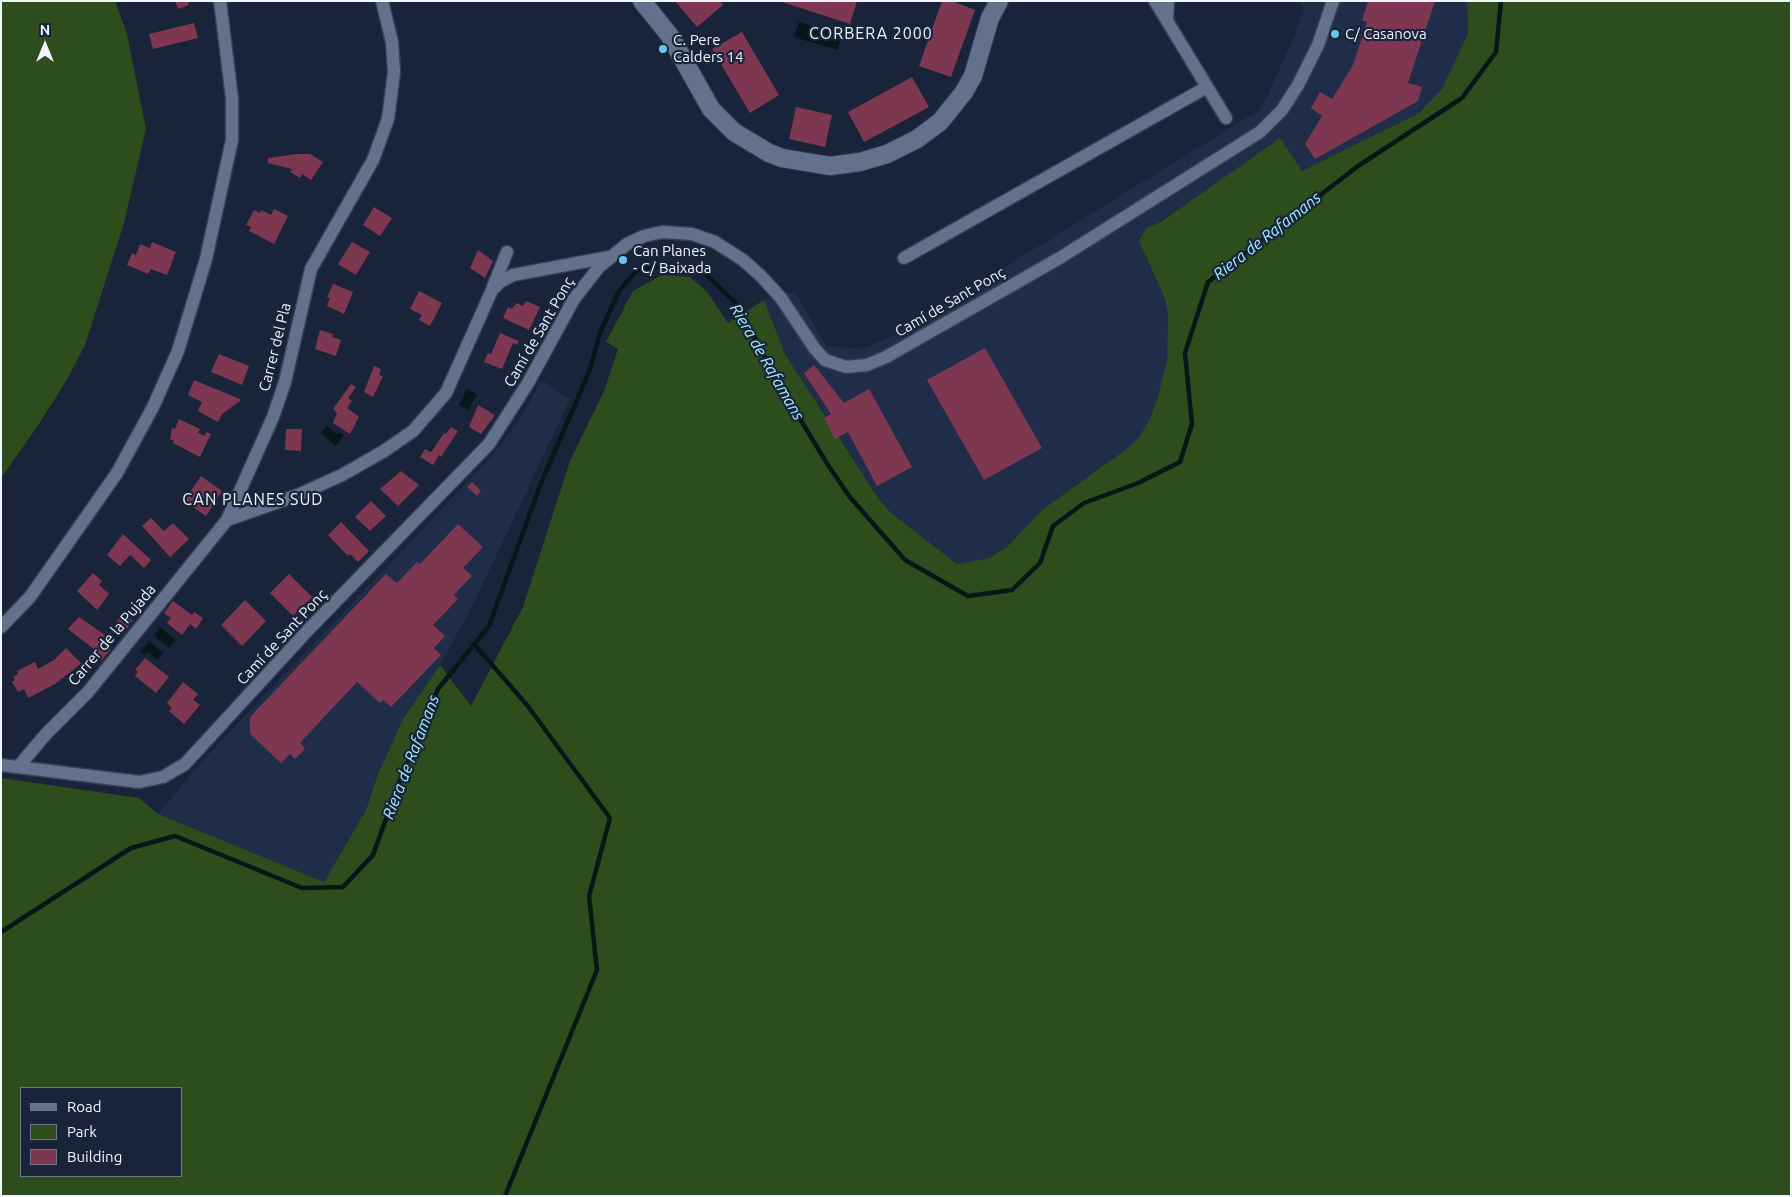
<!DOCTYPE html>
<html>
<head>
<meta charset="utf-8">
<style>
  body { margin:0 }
  #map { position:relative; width:1792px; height:1197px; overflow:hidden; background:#19243a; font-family:Ubuntu,sans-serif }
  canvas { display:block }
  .frame { position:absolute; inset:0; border:2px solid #f0f5fe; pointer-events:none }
  .legend { position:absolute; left:20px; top:1087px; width:162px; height:90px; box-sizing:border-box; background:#19243a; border:1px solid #6f7888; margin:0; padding:6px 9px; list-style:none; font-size:15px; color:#f0f5fe }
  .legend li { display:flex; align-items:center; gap:10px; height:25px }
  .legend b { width:25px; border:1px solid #6f7888 }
  .north { position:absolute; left:20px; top:20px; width:50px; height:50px; -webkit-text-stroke:4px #19243a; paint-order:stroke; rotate:0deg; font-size:14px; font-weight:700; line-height:20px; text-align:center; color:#f0f5fe }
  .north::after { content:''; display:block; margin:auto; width:18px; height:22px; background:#f0f5fe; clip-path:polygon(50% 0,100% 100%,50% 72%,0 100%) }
</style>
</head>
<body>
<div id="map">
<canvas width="1792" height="1197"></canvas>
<div class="frame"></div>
<ul class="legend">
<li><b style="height:6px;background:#64718c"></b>Road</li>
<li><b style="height:14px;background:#2d4d1d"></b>Park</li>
<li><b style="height:14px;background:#7e3751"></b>Building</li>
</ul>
<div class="north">N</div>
</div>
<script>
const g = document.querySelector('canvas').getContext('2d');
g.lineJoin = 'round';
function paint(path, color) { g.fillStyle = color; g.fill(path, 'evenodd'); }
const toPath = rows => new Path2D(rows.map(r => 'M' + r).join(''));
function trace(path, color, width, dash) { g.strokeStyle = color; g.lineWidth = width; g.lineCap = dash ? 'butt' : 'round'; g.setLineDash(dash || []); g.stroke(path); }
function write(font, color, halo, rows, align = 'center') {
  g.font = font + ' Ubuntu,sans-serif'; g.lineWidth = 4.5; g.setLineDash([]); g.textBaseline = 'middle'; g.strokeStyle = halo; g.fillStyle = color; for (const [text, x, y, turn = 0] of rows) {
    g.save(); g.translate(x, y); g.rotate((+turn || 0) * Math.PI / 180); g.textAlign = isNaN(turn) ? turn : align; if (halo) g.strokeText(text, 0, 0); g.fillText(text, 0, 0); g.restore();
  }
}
const built = toPath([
  [1300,1,1467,1,1468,33,1442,89,1419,113,1301,171,1280,139,1161,222,1146,229,1146,259,1165,299,1168,314,1167,361,1157,399,1150,419,1139,437,1128,448,1042,510,1007,547,989,558,957,564,891,513,878,498,785,354,764,300,795,291,826,346,861,349,893,336,1261,109,1295,35,1303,11],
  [542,380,570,399,472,607,440,665,403,719,378,774,366,810,324,882,158,814,207,756,491,457,520,419]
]);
const green = toPath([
  [1,1,115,1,127,34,146,129,124,223,85,345,69,376,39,424,1,478],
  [1467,1,1791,1,1791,1196,1,1196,1,778,139,798,158,814,324,882,366,810,378,774,403,719,440,665,471,706,523,607,570,461,604,391,618,349,606,342,633,291,662,275,690,277,707,292,728,323,764,300,785,354,878,498,891,513,957,564,989,558,1007,547,1042,510,1128,448,1139,437,1150,419,1157,399,1167,361,1168,314,1165,299,1139,241,1146,228,1161,222,1280,138,1302,171,1419,113,1442,89,1468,33],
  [21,1088,181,1088,181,1176,21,1176]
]);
const water = toPath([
  [799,22,842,36,837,50,794,37],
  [467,389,477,394,468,410,459,405],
  [327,426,336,434,341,433,344,436,335,446,321,433],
  [160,627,175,640,169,648,154,635],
  [150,642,163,653,157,660,148,652,145,655,140,651]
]);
const stream = toPath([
  [474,644,527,705,610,818,589,896,597,970,505,1196],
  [1,932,131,848,175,836,302,888,343,887,373,855,400,780,438,689,489,626,541,483,589,372,600,333,619,291,636,271,666,265,685,266,704,273,738,305,777,381,828,465,849,496,905,560,968,596,1012,590,1040,563,1053,526,1084,503,1138,483,1180,462,1192,424,1185,353,1208,282,1358,166,1462,98,1496,52,1501,1]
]);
const building = toPath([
  [175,1,188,1,189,5,178,9],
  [675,1,720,1,723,5,697,27],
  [779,1,857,1,850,24],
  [942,1,952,1,975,10,951,77,919,66],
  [1368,1,1435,1,1408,83,1422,87,1418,101,1315,159,1305,144,1322,116,1311,108,1320,92,1332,99,1353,65,1367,22,1362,20],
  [194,23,198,38,153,49,149,34],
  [742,32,779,95,750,113,712,49],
  [912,77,929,107,864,142,848,112],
  [796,107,832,115,825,147,789,139],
  [297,154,310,154,323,162,311,180,302,174,300,178,290,172,292,169,268,163,268,158],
  [374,207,392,218,380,236,363,225],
  [274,209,288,216,274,244,249,231,251,227,246,225,254,210,260,213,261,210,271,215],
  [152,242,176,252,167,275,151,269,148,274,127,265,132,253,136,255,140,244,150,248],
  [352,242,370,252,356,275,338,264],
  [478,250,493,261,485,278,470,268],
  [333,284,353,292,344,314,327,306,330,298,327,297],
  [419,291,442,303,430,326,419,320,422,315,410,309],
  [526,301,540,307,529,330,503,318,508,307,511,309,517,303,523,306],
  [320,330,333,334,332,337,341,340,336,356,315,349],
  [500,333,519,341,517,345,513,343,502,369,484,362,488,353,491,354],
  [985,348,1042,448,984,480,927,380],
  [219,354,249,366,242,385,211,372],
  [814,365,844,403,869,389,912,467,877,486,848,432,835,439,824,418,831,414,804,373],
  [374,366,381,369,379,375,383,376,373,397,364,392],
  [194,380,240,399,240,401,222,414,218,422,198,411,202,402,188,395],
  [351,384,356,387,348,398,352,401,347,408,359,417,350,434,333,423,337,413,333,409],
  [478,405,495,415,481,434,469,427],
  [179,419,200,429,198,433,205,436,206,432,211,434,200,457,173,443,174,441,170,439,172,428,175,429],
  [451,427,458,431,441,457,439,455,433,465,420,457,425,449,430,452,432,451,444,433,446,434],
  [286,429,302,429,301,451,285,450],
  [401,471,419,485,398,506,380,489],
  [201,476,222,491,206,516,184,501],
  [472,482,481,491,477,496,467,487],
  [371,501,386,516,370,531,355,517],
  [151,518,164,531,173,523,189,539,170,557,142,526],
  [341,522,369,551,358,562,350,554,348,556,328,535],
  [458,524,483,547,463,568,472,576,454,595,458,599,433,625,445,636,434,648,441,655,391,707,383,700,380,703,357,682,300,743,305,749,295,759,290,754,281,763,250,734,250,717,386,574,397,583,417,562,420,564],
  [123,534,151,560,144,568,130,555,120,566,107,555],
  [93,573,102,581,99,585,109,594,97,610,77,591],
  [289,574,312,597,293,616,270,593],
  [245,600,266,621,242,646,221,625],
  [173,601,192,615,194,612,203,618,196,629,190,624,182,635,167,623,171,618,164,613],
  [123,613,133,621,125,631,116,623],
  [79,617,105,635,100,641,111,649,102,660,92,652,94,649,68,629],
  [66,648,81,663,78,666,55,684,28,698,24,689,18,692,12,682,15,680,13,677,18,674,17,671,35,662,38,669,54,660],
  [145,658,169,677,156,693,135,676,138,672,135,670],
  [183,682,198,694,193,700,200,705,184,724,169,711,172,708,167,703]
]);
const street = toPath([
  [1155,1,1226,118],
  [1167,19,1168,1],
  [904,258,1207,87],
  [493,287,507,252],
  [227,520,298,495,342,475,384,451,413,431,446,393,492,290,500,282,513,275,609,257],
  [1,627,30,597,117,473,153,407,178,351,206,259,232,140,232,98,220,1],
  [1,765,139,782,163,777,185,764,309,629,489,444,528,383,574,299,599,267,627,244,644,236,662,232,692,234,715,242,743,260,761,276,781,298,815,349,825,360,846,367,867,365,886,357,1058,259,1260,132,1282,110,1298,85,1318,45,1333,1],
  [18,767,46,734,88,692,227,520,273,417,285,382,311,269,373,160,388,119,394,72,392,42,382,1]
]);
const secondary = toPath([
  [642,1,670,36,711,109,734,132,769,153,782,158,830,166,860,162,887,154,917,139,940,122,964,92,973,76,990,18,999,1]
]);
const markers = [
  [1335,34,5,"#68c4f0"],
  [663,49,5,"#68c4f0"],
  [623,260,5,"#68c4f0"]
];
const poiNames = [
  ["C/ Casanova",1345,34],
  ["C. Pere",673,40],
  ["Calders 14",673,57],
  ["Can Planes",633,251],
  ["- C/ Baixada",633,268]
];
const streetNames = [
  ["Camí de Sant Ponç",950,302,-30],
  ["Camí de Sant Ponç",539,332,-60],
  ["Carrer del Pla",275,347,-76],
  ["Carrer de la Pujada",112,635,-50],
  ["Camí de Sant Ponç",282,637,-47]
];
const neighbourhoodNames = [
  ["CORBERA 2000",871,34],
  ["CAN PLANES SUD",253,500]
];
const waterNames = [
  ["Riera de Rafamans",1267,236,-38],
  ["Riera de Rafamans",767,362,60],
  ["Riera de Rafamans",411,757,-69]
];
paint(built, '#202d49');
paint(green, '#2d4d1d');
paint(water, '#071617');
trace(stream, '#071617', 4.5);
paint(building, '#7e3751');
trace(street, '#393f52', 15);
trace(secondary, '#393f52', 20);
trace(street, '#64718c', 12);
trace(secondary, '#64718c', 18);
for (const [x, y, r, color] of markers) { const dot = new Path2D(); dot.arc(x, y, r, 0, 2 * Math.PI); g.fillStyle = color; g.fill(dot); trace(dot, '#19243a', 2); }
write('15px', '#f0f5fe', '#19243a', poiNames, 'left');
write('15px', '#f0f5fe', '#19243a', streetNames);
g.letterSpacing = '1px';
write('16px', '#f0f5fe', '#19243a', neighbourhoodNames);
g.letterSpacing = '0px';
write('italic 16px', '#a3f4fe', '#19243a', waterNames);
</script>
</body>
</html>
